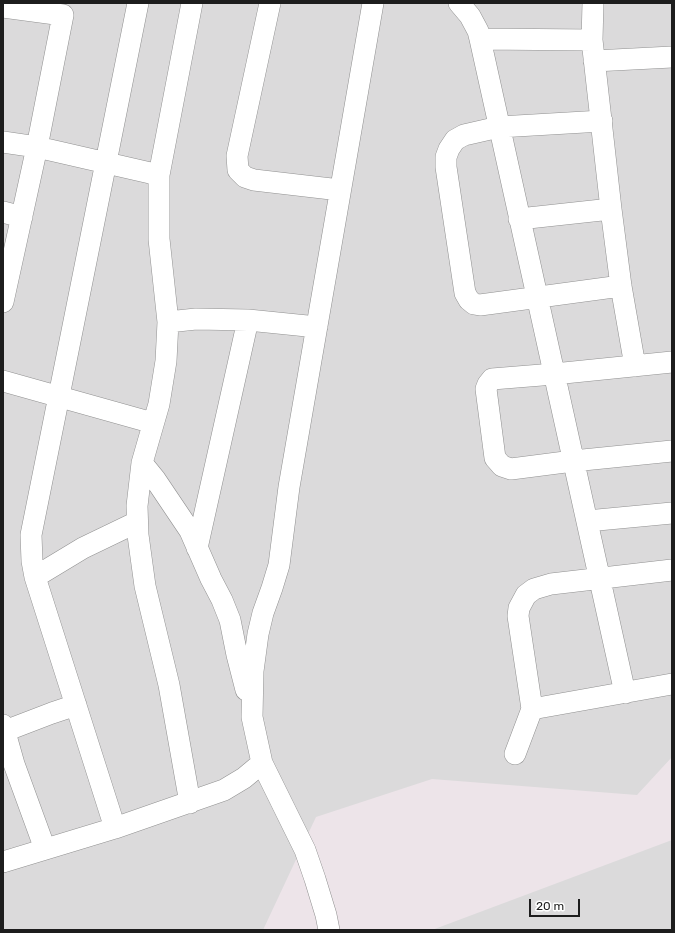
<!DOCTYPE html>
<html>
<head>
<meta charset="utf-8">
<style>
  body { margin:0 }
  #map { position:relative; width:675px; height:933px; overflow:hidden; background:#ede4e9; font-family:Rubik,sans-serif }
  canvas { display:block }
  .frame { position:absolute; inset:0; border:4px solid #1d1d1d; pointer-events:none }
  .scale { position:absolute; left:529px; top:899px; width:51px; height:18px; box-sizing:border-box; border:2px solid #1d1d1d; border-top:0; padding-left:5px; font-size:12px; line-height:14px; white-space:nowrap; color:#1d1d1d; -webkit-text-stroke:3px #fff; paint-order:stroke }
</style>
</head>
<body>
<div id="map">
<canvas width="675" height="933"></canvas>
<div class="frame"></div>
<div class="scale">20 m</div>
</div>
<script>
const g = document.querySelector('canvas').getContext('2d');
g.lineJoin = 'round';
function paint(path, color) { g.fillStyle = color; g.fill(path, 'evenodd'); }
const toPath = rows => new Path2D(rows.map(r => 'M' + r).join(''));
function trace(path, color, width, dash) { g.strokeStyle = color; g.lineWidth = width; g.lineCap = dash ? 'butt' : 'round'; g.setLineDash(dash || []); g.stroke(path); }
const residential = toPath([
  [3,3,672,3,672,757,637,795,432,779,316,817,263,930,3,930],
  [672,840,672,930,432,930]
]);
const minor = toPath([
  [192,3,159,175,159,239,168,322,166,361,159,404,142,463,155,479,190,531,211,579,222,600,230,620,237,655,246,690],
  [270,3,237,156,238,170,245,177,254,180,340,190],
  [459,3,470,16,478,31,480,39,625,693],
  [593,3,592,40,611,209,621,286,635,366],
  [3,7,63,15,37,147,3,302],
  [480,39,592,40],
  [594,61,672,57],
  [602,121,499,127,464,135,455,140,449,149,446,157,446,167,465,293,469,300,474,304,480,305,621,286],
  [3,142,37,147,159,175],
  [3,212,22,217],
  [519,219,611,209],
  [168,322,196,319,248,320,317,327],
  [672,362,554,374,492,379,488,384,486,389,495,458,502,466,511,469,573,461,672,451],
  [3,381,153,423],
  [142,463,137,506,138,535,145,586,169,685,190,803],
  [587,521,672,513],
  [197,548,248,320],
  [35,577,83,548,137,522],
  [532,709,518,616,519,608,526,595,534,589,551,584,672,570],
  [3,725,14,764,45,849],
  [5,731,52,713,76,705],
  [515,754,532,709,672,684],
  [115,828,35,577,32,561,31,535,138,3],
  [3,862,115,828,224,790,244,778,262,763],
  [329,930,326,915,315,879,305,850,262,763,252,717,253,671,258,634,263,613,272,588,279,565,289,487,373,3]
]);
paint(residential, '#dbdadb');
trace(minor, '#919191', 22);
trace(minor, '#fff', 21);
</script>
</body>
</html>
